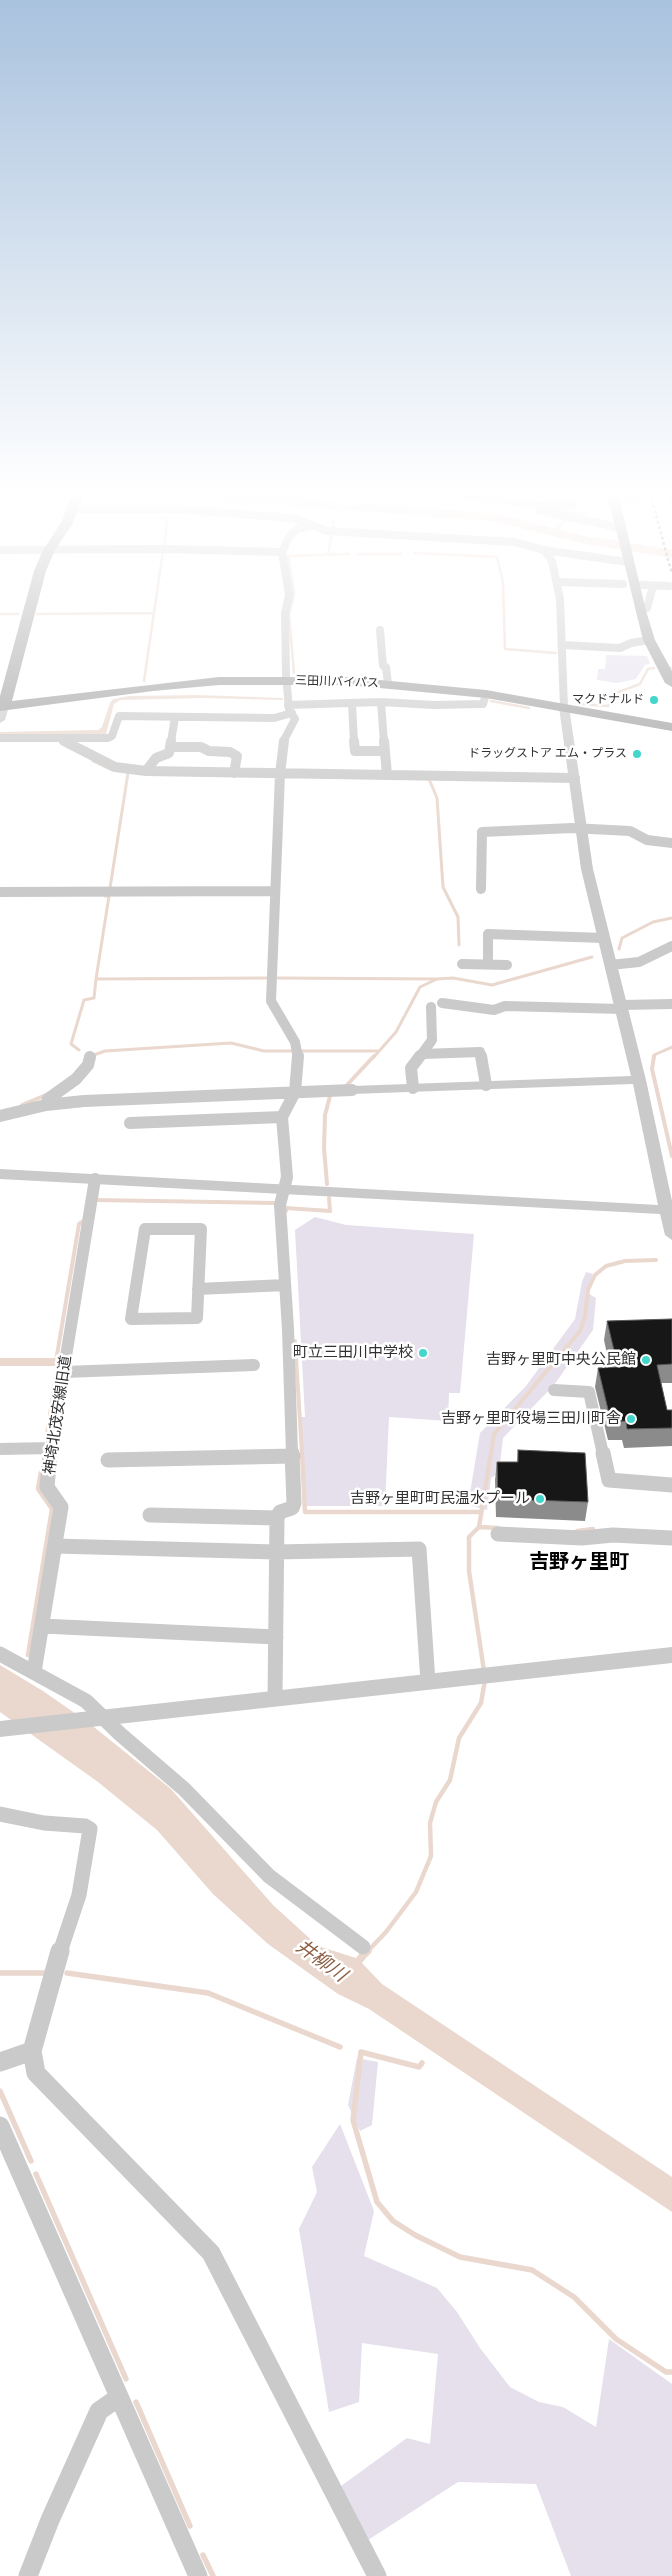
<!DOCTYPE html>
<html>
<head>
<meta charset="utf-8">
<style>
  body { margin:0 }
  canvas { display:block; background:#fff }
</style>
</head>
<body>
<canvas width="672" height="2576"></canvas>
<script>
const g = document.querySelector('canvas').getContext('2d');
g.lineJoin = 'round';
function paint(path, color) { g.fillStyle = color; g.fill(path, 'evenodd'); }
const toPath = rows => new Path2D(rows.map(r => 'M' + r).join(''));
function trace(path, color, width, dash) { g.strokeStyle = color; g.lineWidth = width; g.lineCap = dash ? 'butt' : 'round'; g.setLineDash(dash || []); g.stroke(path); }
function write(font, color, halo, rows, align = 'center') {
  g.font = font + ' Rubik,"Noto Sans JP",sans-serif'; g.lineWidth = 5; g.setLineDash([]); g.textBaseline = 'middle'; g.strokeStyle = halo; g.fillStyle = color; for (const [text, x, y, turn = 0] of rows) {
    g.save(); g.translate(x, y); g.rotate((+turn || 0) * Math.PI / 180); g.textAlign = isNaN(turn) ? turn : align; if (halo) g.strokeText(text, 0, 0); g.fillText(text, 0, 0); g.restore();
  }
}
const green = toPath([
  [619,489,639,489,643,505,624,505],
  [606,655,647,656,650,664,645,665,636,679,617,683,597,680,598,669,605,669],
  [315,1217,346,1225,474,1234,460,1393,449,1393,448,1421,389,1417,385,1506,306,1506,300,1417,305,1417,295,1230],
  [586,1272,593,1274,586,1292,596,1298,593,1330,554,1385,503,1438,499,1473,491,1478,487,1510,468,1505,480,1433,526,1386,575,1319,582,1282],
  [357,2058,378,2062,372,2125,360,2131,348,2105],
  [340,2124,374,2211,364,2256,437,2288,457,2312,480,2348,510,2387,539,2402,563,2407,596,2427,609,2339,672,2384,672,2576,571,2576,536,2484,458,2482,368,2540,341,2486,407,2438,430,2444,438,2354,362,2343,359,2402,329,2412,299,2229,317,2192,312,2167]
]);
const water = toPath([
  [197,695,283,698,283,700,203,698,120,700,114,704,106,734,0,734,0,732,98,730,102,727,110,703,113,699,129,696],
  [0,1358,61,1358,60,1366,0,1366],
  [0,1665,43,1691,89,1723,171,1789,273,1905,318,1946,356,1958,360,1953,366,1958,362,1963,382,1984,672,2177,672,2212,369,2009,338,1994,268,1944,213,1894,157,1830,98,1782,0,1712]
]);
const streamFar4 = toPath([
  [382,489,417,492],
  [499,489,502,497],
  [554,510,584,513],
  [337,513,345,496],
  [332,530,334,521],
  [549,531,558,528,565,521],
  [164,548,168,517],
  [415,553,497,557,503,582,505,649,556,653],
  [328,554,332,534],
  [357,554,401,554],
  [0,614,18,614],
  [37,614,154,613],
  [670,668,672,668],
  [294,673,289,614,294,594,288,556,349,554],
  [144,681,163,551],
  [491,701,529,708],
  [579,704,608,706,613,694,640,684,648,669,654,668]
]);
const streamFar3 = toPath([
  [93,761,112,770],
  [429,779,437,798,443,887,458,917,459,945],
  [110,888,128,773],
  [105,896,109,896,96,979,266,978],
  [619,949,622,938,653,922,672,918],
  [278,978,437,979],
  [79,1050,71,1044,84,1000,94,998,96,979],
  [91,1056,105,1051,231,1043,264,1051,379,1051],
  [373,1058,396,1032,420,987,437,979,453,978,492,985,592,957],
  [654,1058,654,1055,672,1047]
]);
const streamFar2 = toPath([
  [654,1056,652,1069,672,1156],
  [347,1085,374,1056],
  [22,1105,46,1095],
  [327,1184,324,1148,325,1115,330,1096],
  [95,1200,275,1203],
  [286,1211,286,1208,330,1211,329,1198],
  [295,1341,302,1454],
  [56,1361,79,1224,85,1220],
  [47,1434,58,1362],
  [491,1454,494,1434,580,1331,585,1317,588,1290,595,1275,606,1266,625,1261,656,1260]
]);
const streamFar1 = toPath([
  [302,1453,305,1512,480,1512],
  [479,1527,491,1453],
  [577,1531,593,1529],
  [28,1655,52,1509,38,1489,41,1472],
  [484,1671,469,1571,469,1537,479,1527,498,1528],
  [367,1952,386,1932,416,1892,431,1856,430,1823,436,1802,450,1780,459,1738,481,1703,485,1680]
]);
const stream = toPath([
  [360,1960,369,1951],
  [0,1973,44,1973],
  [67,1973,208,1993,340,2047],
  [422,2063,419,2067,361,2052,353,2120,377,2202,393,2221,415,2235,460,2257,532,2270,574,2297,616,2339,666,2372,672,2372],
  [0,2091,31,2161],
  [36,2174,126,2379],
  [136,2402,190,2526],
  [203,2555,213,2576]
]);
const river = toPath([
  [111,489,173,489,492,513,585,536,672,550,672,558,585,544,492,521,117,493,111,489]
]);
const minorFar4 = toPath([
  [415,489,541,505,573,505],
  [74,509,174,509,280,517,296,519,327,531,515,542,544,550,552,561,560,599,564,707],
  [539,510,621,528],
  [0,550,163,549,282,552],
  [544,550,628,562],
  [558,582,623,584],
  [641,585,669,586],
  [640,611,647,608,653,586],
  [380,630,383,666,386,667,388,684],
  [563,645,620,648,631,643,649,640],
  [381,702,384,742],
  [352,703,354,742],
  [288,705,381,702,434,705,483,704,486,694],
  [0,738,108,738,112,736,119,716,274,718,292,713],
  [61,739,66,742],
  [171,742,175,717],
  [283,742,295,719,289,709,286,675,285,613,289,595,282,552,289,537,297,529,312,526]
]);
const minorFar3 = toPath([
  [64,741,115,767,146,771,575,778],
  [284,741,280,774,271,1001,295,1042,298,1058],
  [354,741,355,751,385,751],
  [384,741,387,775],
  [170,747,201,747,209,751,230,752,237,756,234,773],
  [146,771,156,758,169,753,171,741],
  [481,889,482,832,572,828,630,831,647,840,672,843],
  [0,892,275,891],
  [462,964,507,965],
  [488,964,488,934,603,938],
  [610,965,639,962,672,946],
  [442,1003,494,1010,505,1006,622,1009],
  [621,1005,672,1004],
  [422,1054,480,1052,481,1058],
  [419,1058,432,1040,431,1007]
]);
const minorFar2 = toPath([
  [481,1056,486,1085],
  [413,1088,411,1068,420,1056],
  [46,1105,48,1099,76,1079,88,1065,90,1057],
  [0,1116,46,1105,84,1101,352,1090],
  [130,1123,282,1117],
  [145,1229,201,1229,197,1318,131,1319,145,1229],
  [198,1289,285,1285],
  [64,1372,254,1365],
  [554,1390,589,1392,603,1454],
  [0,1449,51,1448],
  [50,1454,95,1179],
  [292,1454,288,1329,280,1205,287,1177,282,1117,295,1092,298,1056]
]);
const minorFar1 = toPath([
  [603,1453,609,1480,672,1485],
  [108,1460,293,1456],
  [150,1515,277,1518],
  [498,1534,582,1538,613,1535,672,1538],
  [55,1546,276,1552,419,1549,428,1682],
  [42,1626,276,1637],
  [0,1654,86,1701,120,1734,184,1789,269,1876,363,1947],
  [34,1672,61,1507,47,1487,50,1453],
  [275,1698,277,1518,280,1512,292,1508,294,1503,292,1453],
  [0,1814,44,1823,85,1826,90,1829,79,1895,60,1952]
]);
const minor = toPath([
  [32,2051,36,2073,211,2253,377,2576],
  [0,2062,32,2051,60,1951],
  [0,2126,198,2576],
  [28,2576,50,2520,99,2411,119,2397]
]);
const tertiary = toPath([
  [4,703,9,706,5,720,0,723,0,704,4,703],
  [564,704,569,707,593,869,646,1080,672,1201,672,1240,665,1235,660,1214,0,1179,0,1169,658,1205,633,1084,352,1094,345,1090,352,1086,631,1076,581,869,559,707,564,704],
  [672,1647,672,1663,0,1737,0,1721,672,1647]
]);
const trunk = toPath([
  [74,489,85,489,73,523,55,550,46,571,12,701,219,677,348,677,486,690,672,723,672,731,486,698,348,685,219,685,153,691,0,711,0,696,34,571,43,550,61,523,74,489],
  [606,489,617,489,646,611,655,640,672,671,672,687,665,683,643,640,606,489]
]);
const rail = toPath([
  [649,489,672,574],
  [667,489,672,505]
]);
const wall = toPath([
  [672,1319,672,1383,661,1383,667,1410,672,1410,672,1446,624,1448,622,1440,608,1440,595,1387,598,1368,610,1368,604,1340,607,1321],
  [518,1450,588,1502,585,1521,496,1517,495,1480,497,1462,517,1462]
]);
const building = toPath([
  [672,1319,672,1364,657,1365,667,1410,672,1410,672,1428,627,1429,626,1421,611,1422,598,1368,618,1367,607,1321,672,1319],
  [518,1450,585,1453,588,1502,498,1499,497,1462,518,1462,518,1450]
]);
const markers = [
  [654,700,5,"#43d6ca"],
  [637,754,5,"#43d6ca"],
  [423,1353,5,"#43d6ca"],
  [646,1360,5,"#43d6ca"],
  [631,1419,5,"#43d6ca"],
  [540,1499,5,"#43d6ca"]
];
const farStreetnames = [
  ["三田川バイパス",337,682,2]
];
const farPoinames = [
  ["マクドナルド",644,700],
  ["ドラッグストア エム・プラス",627,754]
];
const poiNames = [
  ["町立三田川中学校",413,1353],
  ["吉野ヶ里町中央公民館",636,1360],
  ["吉野ヶ里町役場三田川町舎",621,1419],
  ["吉野ヶ里町町民温水プール",530,1499]
];
const streetNames = [
  ["神埼北茂安線旧道",58,1415,-82]
];
const nearWaternames = [
  ["井柳川",321,1961,36]
];
const districtNames = [
  ["吉野ヶ里町",579,1562]
];
paint(green, '#e5e0ec');
paint(water, '#ead8ce');
trace(streamFar4, '#ead8ce', 2.5);
trace(streamFar3, '#ead8ce', 3);
trace(streamFar2, '#ead8ce', 4);
trace(streamFar1, '#ead8ce', 4.5);
trace(stream, '#ead8ce', 5.5);
paint(river, '#ead8ce');
trace(minorFar4, '#cacaca', 8);
trace(minorFar3, '#cacaca', 10);
trace(minorFar2, '#cacaca', 12);
trace(minorFar1, '#cacaca', 15);
trace(minor, '#cacaca', 19);
paint(tertiary, '#cacaca');
paint(trunk, '#a0a0a0');
trace(rail, '#858585', 2.5, [3, 2.5]);
paint(wall, '#8b8b8b');
paint(building, '#171717');
trace(building, '#5d5d5d', 1);
const sky = g.createLinearGradient(0, 0, 0, 850);
sky.addColorStop(0, '#a9c2de');
sky.addColorStop(0.58, '#fff');
sky.addColorStop(1, '#ffffff00');
g.fillStyle = sky;
g.fillRect(0, 0, 672, 850);
for (const [x, y, r, color] of markers) { const dot = new Path2D(); dot.arc(x, y, r, 0, 2 * Math.PI); g.fillStyle = color; g.fill(dot); trace(dot, '#fff', 2); }
write('12px', '#303030', '#fff', farStreetnames);
write('12px', '#303030', '#fff', farPoinames, 'right');
write('15px', '#303030', '#fff', poiNames, 'right');
write('15px', '#303030', '#fff', streetNames);
write('italic 19px', '#8c5f44', '#fff', nearWaternames);
write('bold 20px', '#000', '#fff', districtNames);
</script>
</body>
</html>
